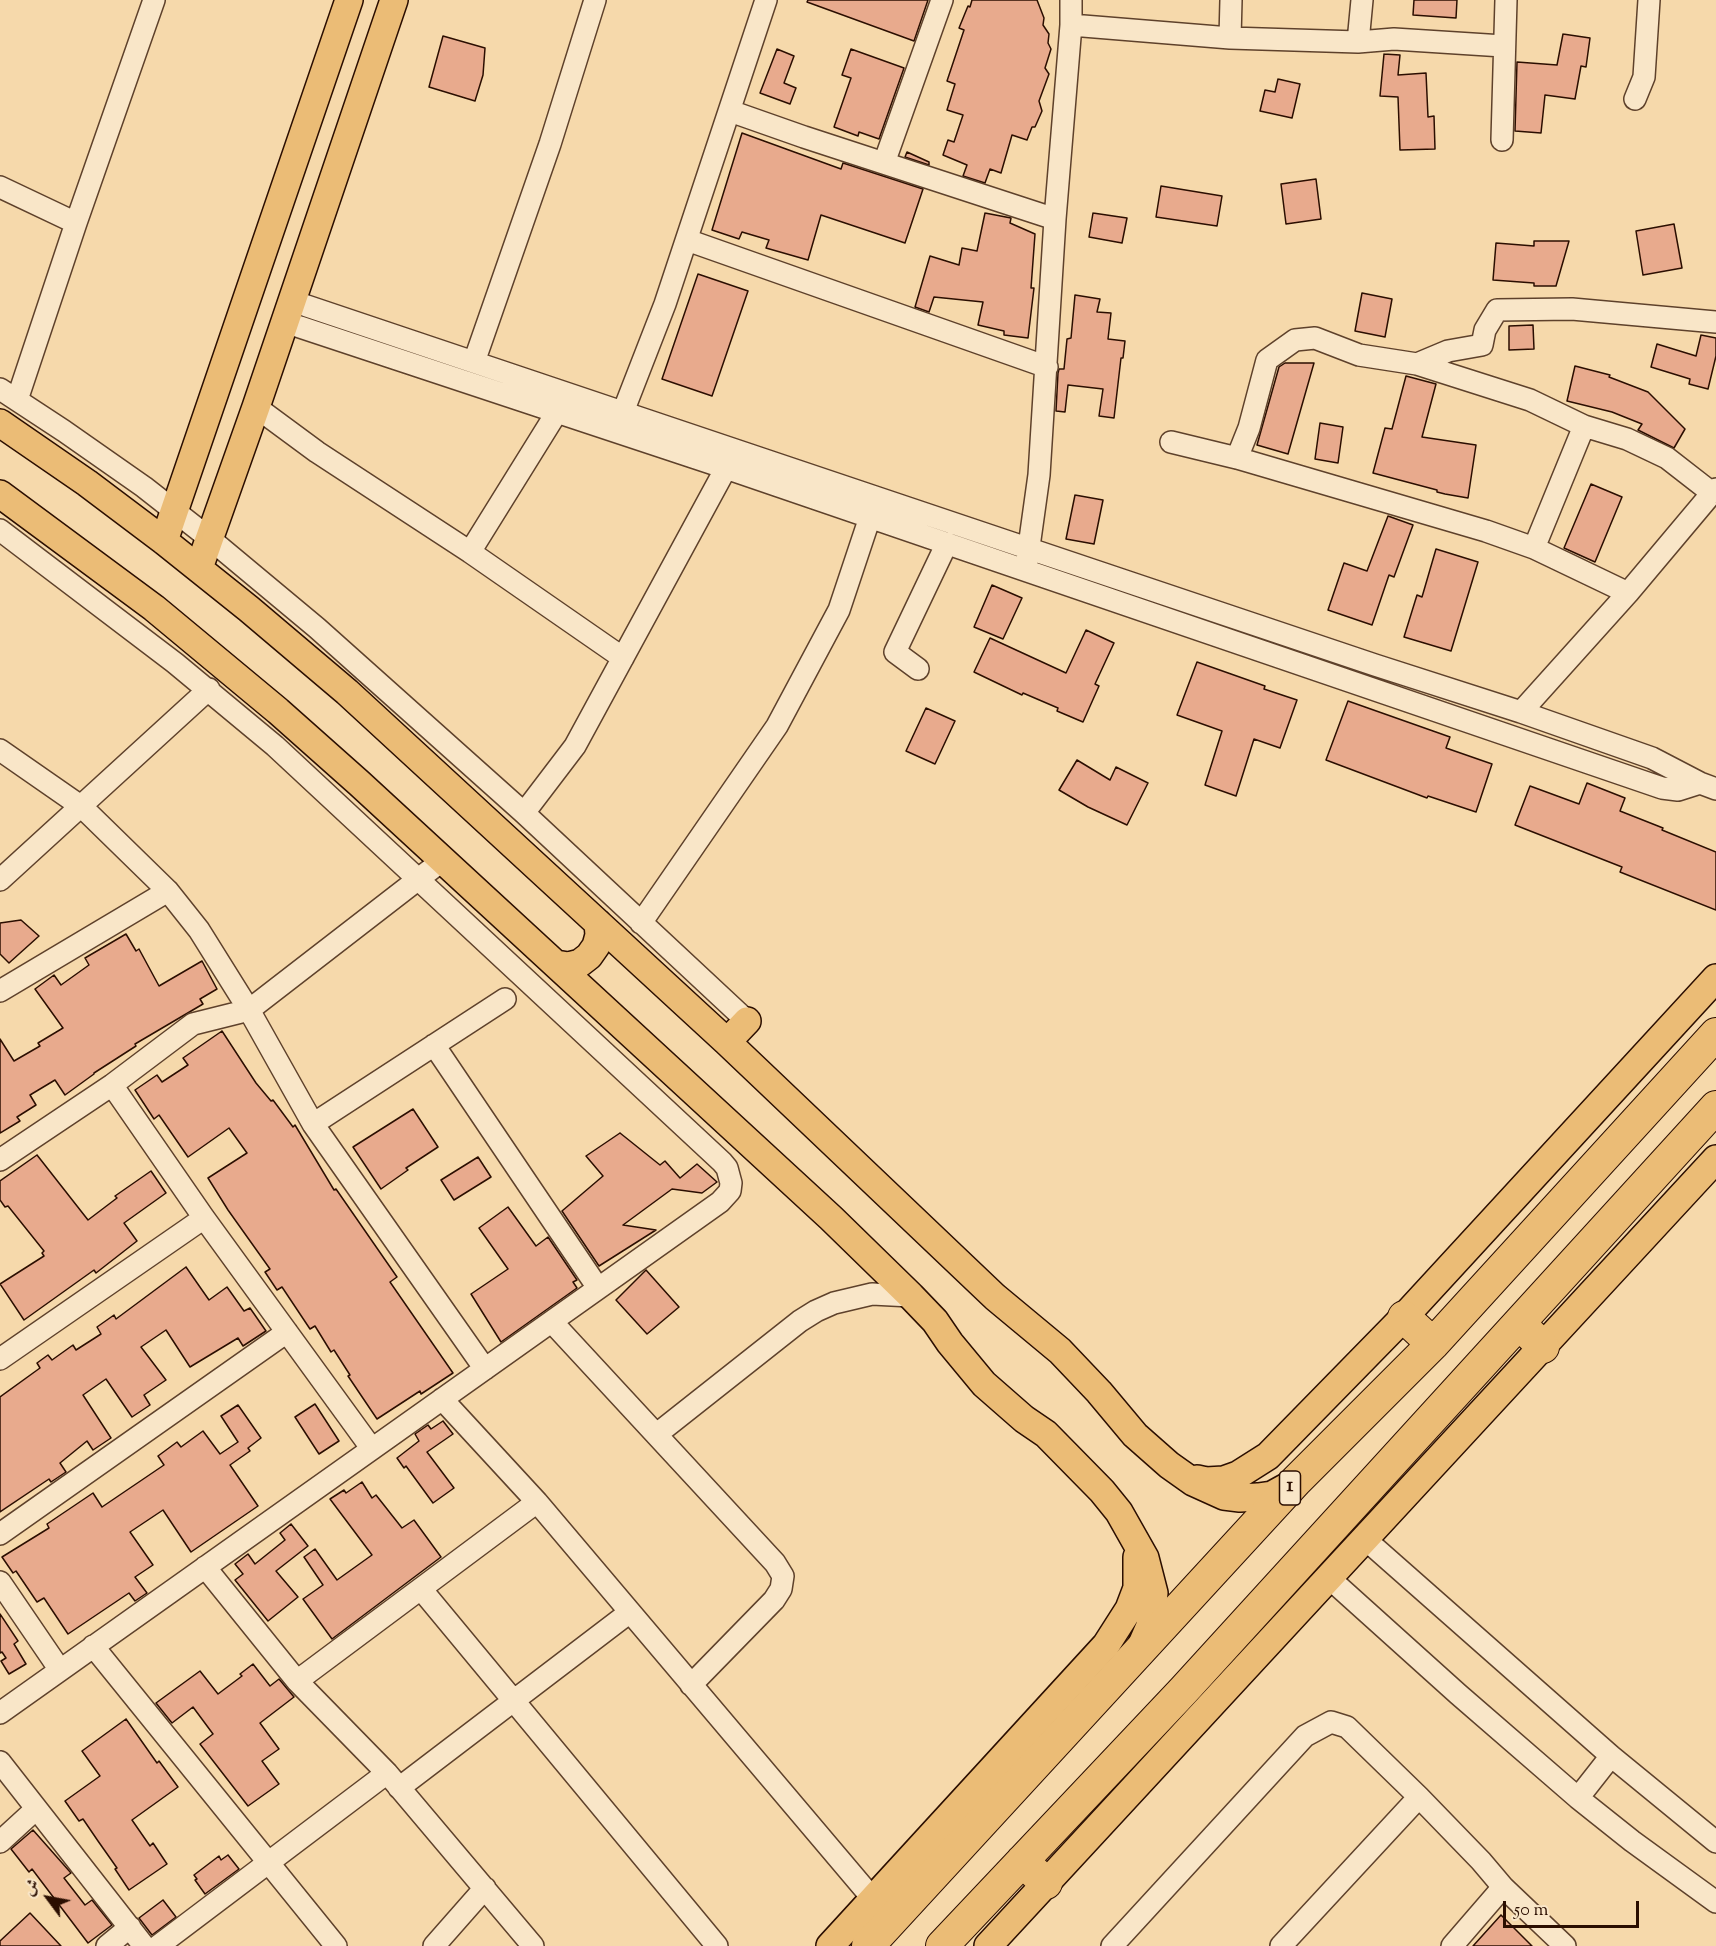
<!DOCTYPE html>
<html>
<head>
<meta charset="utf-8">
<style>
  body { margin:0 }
  #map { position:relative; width:1716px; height:1946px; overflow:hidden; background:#f6d9ab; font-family:"Sorts Mill Goudy",Amiri,serif }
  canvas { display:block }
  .north { position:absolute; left:18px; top:1868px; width:60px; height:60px; -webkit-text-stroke:4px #f9e6c8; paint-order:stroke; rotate:302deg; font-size:16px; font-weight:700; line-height:24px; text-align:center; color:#2b0e00 }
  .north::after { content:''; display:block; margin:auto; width:21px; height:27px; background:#2b0e00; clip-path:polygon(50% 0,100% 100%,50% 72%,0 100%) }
  .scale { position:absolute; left:1503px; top:1901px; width:136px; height:27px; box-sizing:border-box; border:3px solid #2b0e00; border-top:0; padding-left:8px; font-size:18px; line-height:21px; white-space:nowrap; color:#2b0e00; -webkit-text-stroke:4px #f9e6c8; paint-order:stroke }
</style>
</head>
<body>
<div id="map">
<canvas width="1716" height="1946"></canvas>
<div class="north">ش</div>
<div class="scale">50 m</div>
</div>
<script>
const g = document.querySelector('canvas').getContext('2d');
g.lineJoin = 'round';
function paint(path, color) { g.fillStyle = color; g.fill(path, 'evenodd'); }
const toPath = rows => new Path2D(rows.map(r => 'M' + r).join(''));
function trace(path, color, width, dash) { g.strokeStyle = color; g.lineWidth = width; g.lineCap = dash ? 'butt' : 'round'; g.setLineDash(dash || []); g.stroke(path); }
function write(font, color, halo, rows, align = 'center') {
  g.font = font + ' "Sorts Mill Goudy",serif'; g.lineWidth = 4.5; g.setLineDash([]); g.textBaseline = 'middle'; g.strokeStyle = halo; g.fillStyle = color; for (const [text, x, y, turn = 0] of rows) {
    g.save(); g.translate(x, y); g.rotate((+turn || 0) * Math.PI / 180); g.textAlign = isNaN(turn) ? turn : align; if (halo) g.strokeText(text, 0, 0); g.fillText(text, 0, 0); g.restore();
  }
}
const building = toPath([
  [808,0,928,0,914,41,807,2,808,0],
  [972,0,1037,0,1044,18,1043,25,1049,34,1048,43,1051,49,1045,68,1049,74,1039,101,1042,111,1035,127,1032,127,1027,140,1012,135,1001,173,990,169,985,183,963,176,967,165,943,155,948,140,954,142,963,115,947,110,955,84,947,81,964,30,959,28,968,6,970,7,972,0],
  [1414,0,1457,0,1456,18,1413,15,1414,0],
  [1563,34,1590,38,1586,67,1581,66,1575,99,1545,95,1541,133,1515,131,1517,62,1557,65,1563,34],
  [443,36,485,48,483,75,475,101,429,87,443,36],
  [777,49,794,56,784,83,796,88,790,104,760,93,777,49],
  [851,49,904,68,879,139,859,132,858,136,834,127,851,78,842,75,851,49],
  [1384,54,1400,55,1398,75,1426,73,1428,117,1434,116,1435,149,1400,150,1398,97,1380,96,1384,54],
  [1278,79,1300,84,1292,118,1260,111,1265,90,1275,92,1278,79],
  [742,133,841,169,843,163,923,189,905,243,821,215,808,260,766,248,769,240,742,232,739,239,712,230,742,133],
  [907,152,929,162,929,165,905,157,907,152],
  [1316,179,1321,219,1286,224,1281,184,1316,179],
  [1161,186,1222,196,1217,226,1156,217,1161,186],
  [985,213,1011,218,1010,223,1035,234,1031,288,1034,288,1028,338,1004,335,1004,331,978,325,983,302,934,297,929,312,915,307,930,256,959,265,962,248,977,251,985,213],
  [1093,213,1127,218,1122,243,1089,237,1093,213],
  [1674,224,1682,268,1643,275,1636,231,1674,224],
  [1534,241,1569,241,1556,286,1534,286,1534,283,1493,280,1496,243,1534,246,1534,241],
  [698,274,748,291,712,396,662,379,698,274],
  [1362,293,1392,299,1385,337,1355,331,1362,293],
  [1075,295,1100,299,1097,312,1111,313,1108,339,1125,341,1123,358,1121,358,1114,418,1099,416,1103,389,1068,385,1065,412,1056,411,1058,373,1059,369,1064,369,1067,339,1071,338,1075,295],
  [1533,325,1534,349,1509,350,1509,326,1533,325],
  [1701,335,1716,338,1716,356,1708,389,1689,384,1690,379,1651,367,1657,344,1696,356,1701,335],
  [1285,363,1314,363,1288,454,1257,445,1279,367,1285,363],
  [1575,366,1610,375,1609,377,1648,392,1685,429,1674,448,1638,430,1642,424,1612,412,1567,401,1575,366],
  [1406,376,1436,384,1422,437,1476,445,1468,498,1445,494,1437,492,1437,490,1373,473,1385,428,1392,429,1406,376],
  [1320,423,1343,427,1338,463,1315,459,1320,423],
  [1591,484,1622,497,1595,562,1564,548,1591,484],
  [1075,495,1103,500,1094,544,1066,539,1075,495],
  [1388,516,1413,525,1394,577,1389,575,1372,625,1328,610,1344,563,1367,571,1388,516],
  [1436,549,1478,562,1451,651,1404,637,1417,595,1422,597,1436,549],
  [992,585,1022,598,1003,639,974,627,992,585],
  [1086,630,1114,643,1095,684,1099,686,1083,722,1057,711,1058,708,1023,693,1022,695,974,672,990,638,1066,673,1086,630],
  [1197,662,1265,686,1264,689,1297,700,1280,748,1254,739,1236,796,1205,785,1222,731,1177,715,1197,662],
  [1348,701,1450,737,1446,748,1492,764,1476,812,1428,796,1427,798,1326,760,1348,701],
  [926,708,955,721,935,764,906,751,926,708],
  [1077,760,1110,780,1116,767,1148,783,1127,825,1088,807,1059,790,1077,760],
  [1587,783,1625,798,1620,811,1663,828,1662,830,1716,852,1716,910,1620,872,1622,867,1515,825,1530,786,1579,804,1587,783],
  [21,920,39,936,9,963,0,954,0,923,21,920],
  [126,934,136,951,139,949,159,986,202,961,217,989,200,999,203,1004,135,1044,136,1046,94,1073,94,1074,65,1095,55,1080,30,1095,36,1105,17,1117,20,1121,0,1133,0,1039,14,1061,40,1046,38,1043,63,1028,35,989,54,975,61,985,89,965,85,958,126,934],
  [222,1031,256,1083,271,1101,273,1100,293,1127,295,1125,334,1190,336,1189,397,1277,390,1282,453,1373,421,1394,420,1391,377,1419,348,1376,350,1375,334,1350,331,1352,315,1326,310,1329,282,1287,277,1290,265,1272,270,1269,228,1210,208,1178,247,1153,229,1128,188,1157,159,1115,154,1119,135,1090,157,1075,162,1082,188,1065,183,1058,222,1031],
  [413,1109,438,1147,406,1168,408,1170,381,1189,353,1147,413,1109],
  [620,1133,660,1165,665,1161,680,1178,697,1164,717,1182,702,1193,672,1189,623,1225,656,1230,599,1266,562,1211,603,1176,586,1156,620,1133],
  [37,1155,88,1220,117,1198,115,1196,151,1171,166,1193,124,1223,137,1241,96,1273,94,1270,24,1320,0,1284,44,1256,42,1253,44,1251,8,1206,5,1207,0,1200,0,1181,37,1155],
  [478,1157,491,1177,454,1200,441,1180,478,1157],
  [508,1207,536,1246,548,1237,577,1280,573,1282,577,1288,501,1342,471,1294,508,1269,479,1228,508,1207],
  [186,1267,209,1300,227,1287,244,1311,250,1308,266,1331,243,1346,238,1338,190,1367,166,1330,141,1347,166,1380,144,1395,150,1405,132,1417,106,1379,83,1395,111,1438,93,1450,87,1441,60,1463,66,1472,51,1482,49,1479,0,1512,0,1397,40,1368,37,1363,48,1355,52,1360,73,1345,76,1350,101,1334,97,1327,114,1315,116,1319,186,1267],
  [646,1270,679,1307,647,1334,616,1300,646,1270],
  [315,1404,339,1441,319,1454,295,1417,315,1404],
  [238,1405,261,1438,248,1448,250,1451,230,1465,258,1506,191,1552,163,1510,130,1532,153,1565,135,1577,147,1593,135,1601,129,1593,68,1634,44,1598,37,1602,16,1571,13,1573,2,1557,49,1528,47,1524,93,1493,102,1507,164,1465,158,1456,177,1442,181,1447,203,1431,220,1454,238,1442,221,1416,238,1405],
  [443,1421,453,1434,427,1452,454,1488,433,1503,406,1466,404,1468,397,1458,419,1441,415,1434,428,1425,431,1429,443,1421],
  [362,1482,372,1498,376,1495,402,1528,414,1520,441,1557,332,1639,303,1599,323,1585,304,1557,315,1549,337,1580,372,1555,330,1499,344,1490,346,1493,362,1482],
  [291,1524,308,1546,276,1571,298,1597,268,1621,235,1580,243,1574,235,1564,248,1554,255,1564,285,1540,280,1533,291,1524],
  [0,1614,18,1641,14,1644,26,1664,9,1674,1,1661,6,1658,2,1652,0,1653,0,1614],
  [253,1664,270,1686,279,1679,294,1697,260,1723,279,1749,262,1761,279,1784,248,1806,200,1744,213,1734,193,1707,172,1723,156,1703,200,1671,218,1694,242,1676,240,1674,253,1664],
  [126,1719,157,1763,159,1761,178,1787,132,1820,150,1846,153,1843,167,1864,129,1890,115,1869,117,1868,98,1841,83,1819,79,1821,65,1801,100,1776,82,1751,126,1719],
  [33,1830,71,1873,64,1878,85,1905,92,1900,112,1925,88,1943,32,1869,29,1872,11,1849,33,1830],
  [228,1855,239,1869,205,1894,195,1880,197,1879,194,1875,219,1856,221,1860,228,1855],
  [163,1900,176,1917,152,1935,139,1918,163,1900],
  [30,1913,61,1946,0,1946,0,1941,30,1913],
  [1501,1915,1532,1946,1473,1946,1501,1915]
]);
const minor = toPath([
  [1071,25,1230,38,1358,42,1394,39,1503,46],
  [1230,38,1231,0],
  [1358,42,1362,0],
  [1635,99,1644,77,1649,0],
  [730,111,804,137,1055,219],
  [1502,140,1506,0],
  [884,163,942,0],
  [0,187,76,223],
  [687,240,1047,367],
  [292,301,1375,665,1521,712,1652,758,1700,783,1716,789],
  [285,322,726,468,1662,788,1678,790,1700,783],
  [474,362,550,144,595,0],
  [1417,364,1448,351,1482,345,1485,330,1497,310,1572,309,1716,322],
  [0,389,64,431,144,487,209,538,317,628,524,813,747,1021],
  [17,400,76,223,154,0],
  [256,407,317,452,470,552,623,658],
  [623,412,665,304,766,0],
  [1171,442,1237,458,1486,531,1534,548,1628,593],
  [1237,458,1249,428,1267,360,1295,340,1315,338,1359,355,1417,364,1530,400,1584,426,1627,439,1667,458,1712,493,1716,489],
  [0,530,175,663,275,746,722,1162,727,1168,731,1183,730,1191,720,1202,0,1713],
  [1534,548,1584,426],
  [470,552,557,412],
  [1027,561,1039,475,1055,219,1071,25,1071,0],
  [918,669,895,652,947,543],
  [1521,712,1628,593,1712,493],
  [0,750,82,807,168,891,199,930,249,1010,313,1124,485,1369],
  [524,813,575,746,726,468],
  [0,880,209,689],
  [641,923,777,726,839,610,870,517],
  [0,991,168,891],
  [434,1045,598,1288],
  [112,1085,204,1218,372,1449],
  [313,1124,505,999],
  [0,1160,112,1085,193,1024,249,1010,443,860],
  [552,1322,775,1563,783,1576,781,1589,774,1600,691,1685],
  [0,1359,204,1218],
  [442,1399,537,1502,873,1899],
  [657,1434,800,1321,816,1311,834,1303,872,1294,911,1296],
  [0,1534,287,1332],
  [1365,1539,1611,1756,1716,1842],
  [205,1567,297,1681,387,1773,533,1946],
  [1328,1577,1458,1694,1578,1798,1632,1841,1716,1902],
  [0,1582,60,1670],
  [421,1589,717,1946],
  [93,1646,336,1946],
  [297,1681,537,1502],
  [0,1762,144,1946],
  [399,1788,630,1612],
  [1578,1798,1611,1756],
  [0,1842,36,1809],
  [107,1946,130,1927],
  [158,1946,387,1773],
  [434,1946,485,1888],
  [1112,1946,1305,1736,1331,1722,1347,1727,1419,1797,1481,1861,1503,1887,1565,1946],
  [1281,1946,1419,1797],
  [1452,1946,1503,1887]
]);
const major = toPath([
  [0,423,87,483,164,541,249,609,347,692,727,1042,995,1297,1060,1351,1099,1392,1135,1435,1169,1465,1193,1482,1224,1496,1240,1498,1258,1497,1272,1495,1292,1484],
  [0,494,154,608,278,711,359,783,831,1218,911,1296,935,1321,950,1343,984,1384,1024,1419,1046,1434,1102,1491,1119,1512,1145,1558,1154,1593,1150,1626,1140,1649],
  [164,541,349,0],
  [199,568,256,407,394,0],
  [556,964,568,966,580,963,589,956,596,946,599,935,598,923],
  [727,1042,747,1021],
  [1197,1479,1206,1481,1224,1480,1238,1475,1268,1456,1404,1317,1716,978],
  [830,1946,1106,1645,1129,1609,1137,1588,1137,1557],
  [988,1946,1716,1159]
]);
const highway = toPath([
  [1404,1317,1433,1344],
  [1519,1323,1543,1347],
  [1022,1861,1046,1883],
  [868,1946,1296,1481,1433,1344,1716,1034],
  [942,1946,1183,1691,1716,1107]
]);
const shields = [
  [1290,1488,21]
];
const shieldNames = [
  ["1",1290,1488]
];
paint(building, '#e8aa8d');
trace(building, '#2b0e00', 1.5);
trace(minor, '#5e412b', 24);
trace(major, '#2b0e00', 30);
trace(highway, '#2b0e00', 34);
trace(minor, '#f9e6c8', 21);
trace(major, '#ebbc76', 27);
trace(highway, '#ebbc76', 32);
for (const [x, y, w] of shields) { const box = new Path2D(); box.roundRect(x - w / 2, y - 17, w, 34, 4.5); g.fillStyle = '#f9e6c8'; g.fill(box); trace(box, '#2b0e00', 1.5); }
write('bold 20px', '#2b0e00', null, shieldNames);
</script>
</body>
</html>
